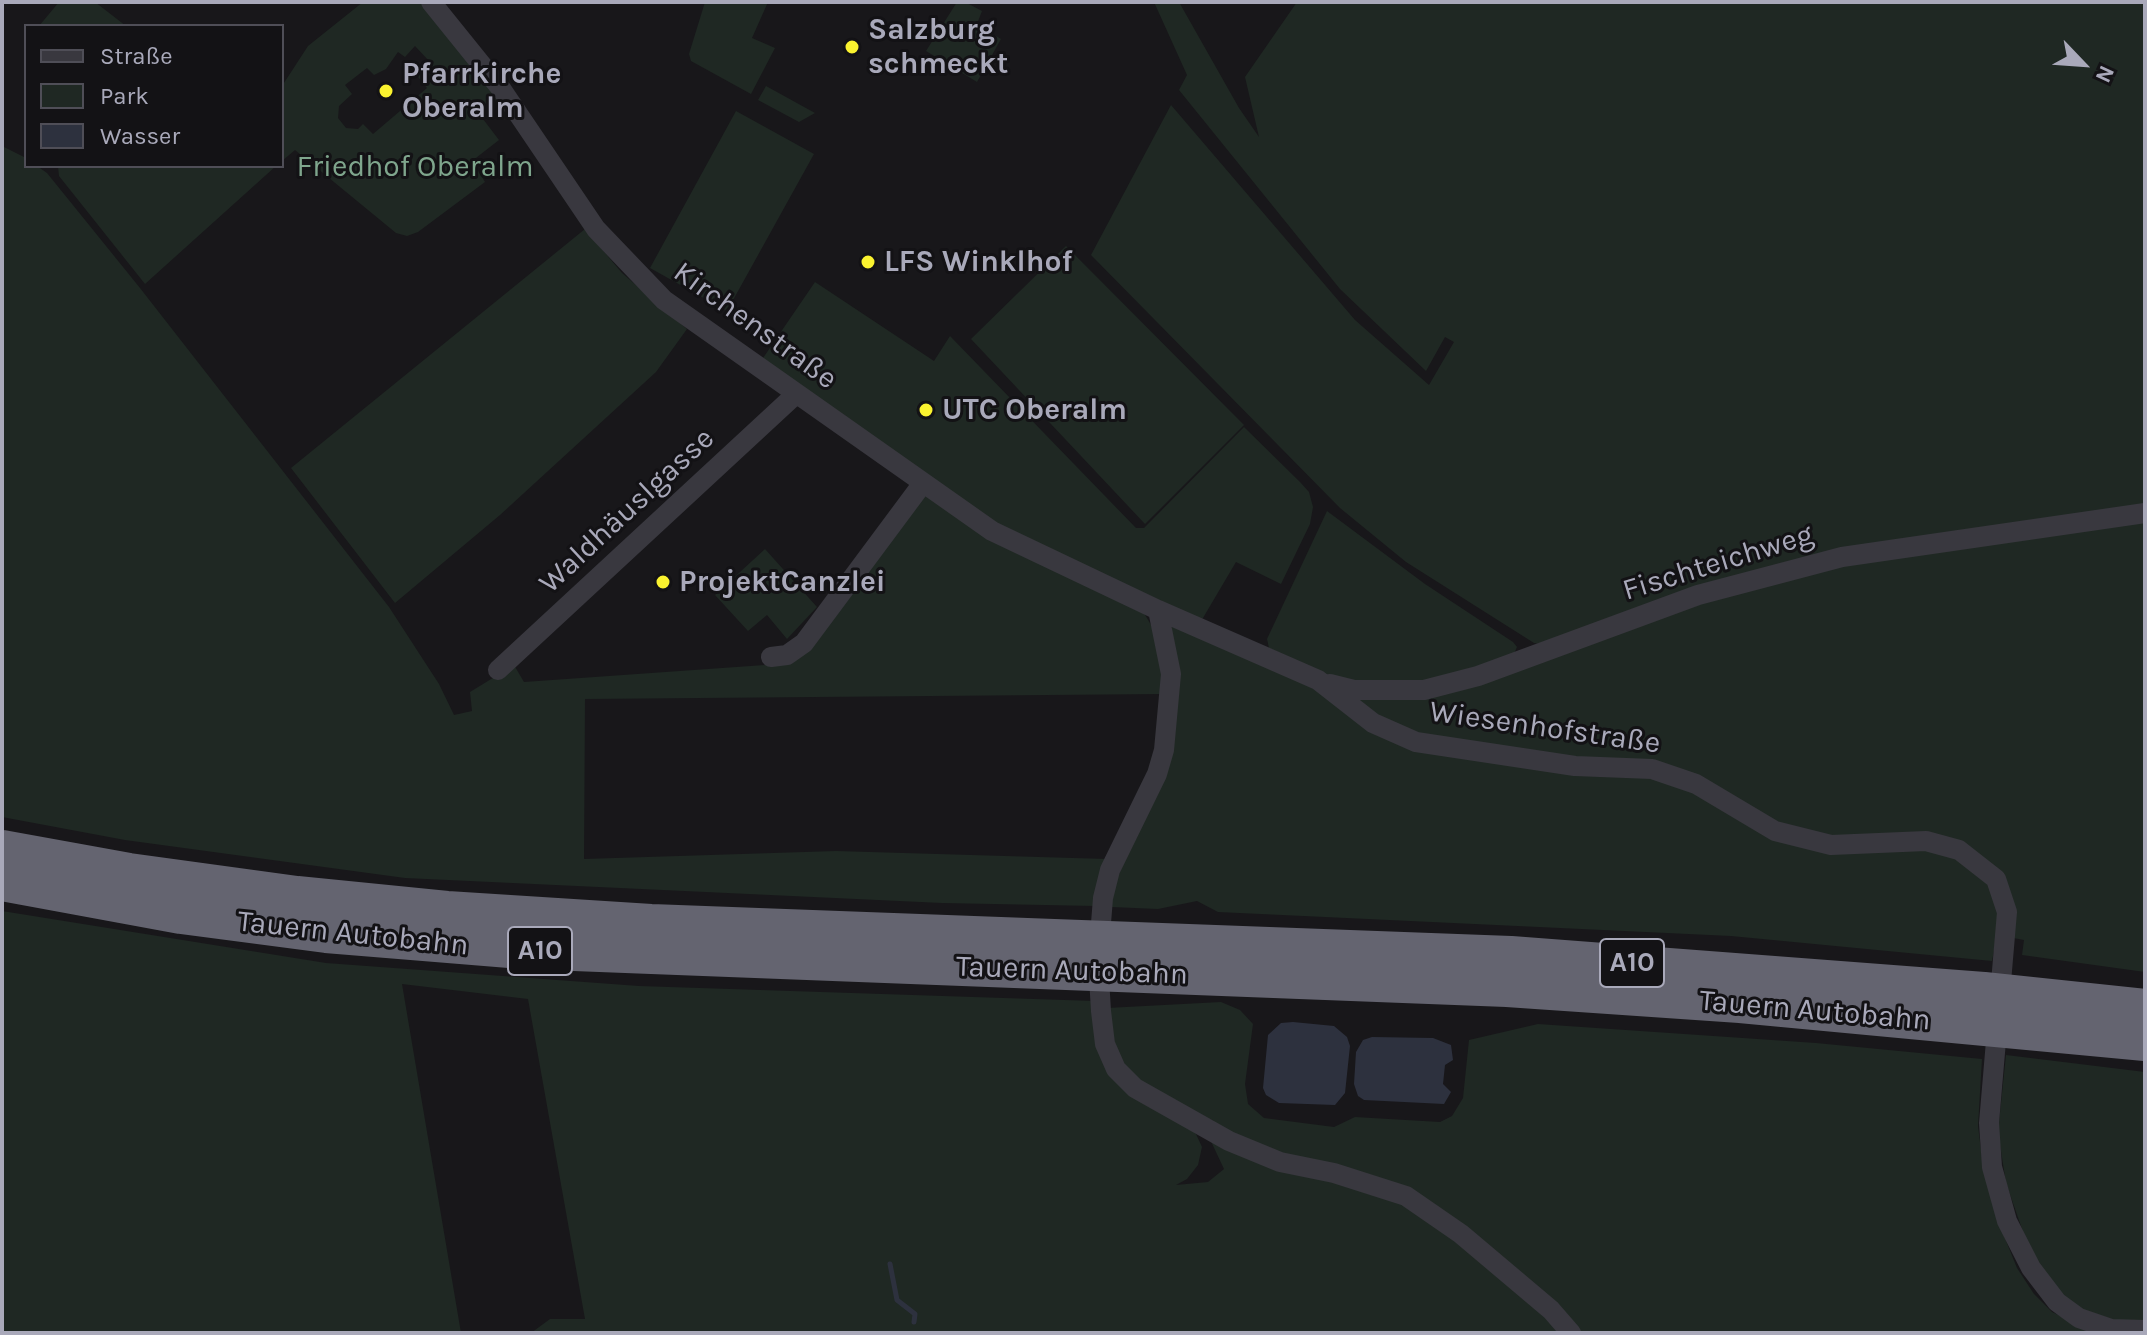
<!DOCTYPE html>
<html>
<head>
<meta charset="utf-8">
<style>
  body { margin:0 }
  #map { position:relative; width:2147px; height:1335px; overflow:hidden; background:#18171a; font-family:Karla,sans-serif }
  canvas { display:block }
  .frame { position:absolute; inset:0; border:4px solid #a9a9ba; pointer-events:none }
  .legend { position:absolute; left:24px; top:24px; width:260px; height:144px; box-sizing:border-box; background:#131215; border:2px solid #4f4e57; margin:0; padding:10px 14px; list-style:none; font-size:24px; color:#a9a9ba }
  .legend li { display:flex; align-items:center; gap:16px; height:40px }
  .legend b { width:40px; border:2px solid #4f4e57 }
  .north { position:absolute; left:2043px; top:24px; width:80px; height:80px; -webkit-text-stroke:6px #131215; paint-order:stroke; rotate:115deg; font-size:22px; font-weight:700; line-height:32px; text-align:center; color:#a9a9ba }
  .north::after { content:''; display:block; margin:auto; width:28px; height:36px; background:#a9a9ba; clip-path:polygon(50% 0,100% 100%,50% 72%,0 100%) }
</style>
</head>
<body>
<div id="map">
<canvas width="2147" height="1335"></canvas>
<div class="frame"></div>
<ul class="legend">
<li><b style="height:10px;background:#39383f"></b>Straße</li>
<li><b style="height:22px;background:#1f2823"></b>Park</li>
<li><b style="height:22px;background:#2d313e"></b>Wasser</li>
</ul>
<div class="north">N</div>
</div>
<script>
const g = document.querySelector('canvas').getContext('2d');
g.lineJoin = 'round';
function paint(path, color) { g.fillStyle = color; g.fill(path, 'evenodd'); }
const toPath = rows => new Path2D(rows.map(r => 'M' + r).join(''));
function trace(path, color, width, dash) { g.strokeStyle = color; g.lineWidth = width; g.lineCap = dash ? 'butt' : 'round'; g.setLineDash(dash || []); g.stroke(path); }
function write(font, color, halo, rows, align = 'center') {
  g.font = font + ' Karla,sans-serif'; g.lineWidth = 6; g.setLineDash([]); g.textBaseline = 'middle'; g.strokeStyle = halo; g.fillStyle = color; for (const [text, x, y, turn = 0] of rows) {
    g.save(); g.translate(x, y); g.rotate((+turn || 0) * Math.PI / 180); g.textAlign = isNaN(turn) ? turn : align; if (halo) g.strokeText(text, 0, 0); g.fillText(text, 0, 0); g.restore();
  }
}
const green = toPath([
  [59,2,95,2,126,26,39,26],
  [363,2,421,2,503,102,483,119,499,140,472,161,485,182,418,232,407,236,396,233,295,150,282,161,282,86,308,46],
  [415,46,429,61,415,73,427,88,373,134,363,124,358,129,346,128,338,118,339,106,352,94,345,85,367,68,374,75,386,69,398,52,405,57],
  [705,2,768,2,752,38,775,48,751,94,691,61,689,54],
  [957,2,965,2,982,11,977,24,1001,39,977,82,926,51],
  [1154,2,1179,2,1239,108,1259,137,1245,77,1297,2,2145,2,2145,509,1895,541,1544,645,1534,643,1406,562,1340,508,1091,255,1171,105,1355,320,1429,385,1454,342,1445,337,1426,371,1340,289,1179,90,1187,75],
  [766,86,815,113,799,122,758,100],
  [736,111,814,154,727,311,650,268],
  [2,146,26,158,26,166,37,166,47,173,140,288,389,607,439,684,454,715,472,711,470,692,514,665,524,682,793,663,922,493,1141,608,1157,635,1164,694,585,699,584,859,836,851,1107,859,1095,906,942,903,405,878,125,840,2,817],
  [58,166,276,166,145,284,59,176],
  [585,229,622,273,687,329,656,372,500,515,395,603,291,468],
  [1066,246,1244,425,1145,524,971,339],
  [815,282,934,361,950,336,1136,528,1144,528,1244,427,1300,482,1309,492,1313,507,1310,524,1281,584,1236,562,1200,623,1003,530,761,361],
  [1327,511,1425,584,1513,642,1517,647,1512,658,1419,686,1335,680,1269,648,1267,639],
  [2145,519,2145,972,2022,955,2024,940,1997,935,1992,961,1731,936,1218,912,1197,901,1158,909,1111,907,1111,892,1162,775,1172,625,1347,694,1381,696,1810,567],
  [765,549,817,607,787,639,767,615,748,631,715,595],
  [2,911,326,963,639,986,1095,1001,1097,1041,1105,1063,1120,1082,1138,1097,1185,1122,1196,1134,1202,1147,1198,1165,1187,1179,1176,1185,1208,1182,1224,1169,1208,1135,1214,1121,1170,1104,1133,1079,1119,1063,1108,1036,1107,1008,1221,1002,1240,1010,1253,1024,1245,1084,1248,1104,1264,1118,1334,1127,1355,1117,1440,1122,1452,1116,1463,1098,1469,1040,1538,1024,1816,1043,1982,1059,1978,1126,1983,1166,1996,1216,2017,1268,2034,1294,2052,1312,2096,1333,531,1333,550,1319,585,1319,528,999,402,984,461,1333,2,1333],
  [2006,1055,2145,1072,2145,1318,2140,1323,2108,1321,2080,1310,2051,1286,2028,1246,2006,1183,1998,1132]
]);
const water = toPath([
  [1293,1022,1334,1026,1347,1037,1350,1046,1345,1093,1335,1105,1279,1103,1266,1095,1263,1088,1268,1035,1281,1023],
  [1372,1037,1433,1038,1451,1045,1453,1060,1445,1065,1443,1084,1451,1092,1444,1104,1364,1100,1358,1096,1354,1084,1356,1052,1363,1040]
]);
const stream = toPath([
  [890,1264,897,1300,915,1314,914,1322]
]);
const minor = toPath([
  [431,2,502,90,596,229,664,300,992,531,1158,610,1318,680,1373,723,1416,742,1575,766,1652,769,1696,784,1775,831,1831,845,1926,841,1959,850,1996,879,2007,912,1989,1123,1992,1167,2007,1221,2031,1268,2057,1302,2079,1318,2111,1329,2145,1330],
  [1158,610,1171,674,1164,750,1157,774,1110,870,1103,898,1098,961,1101,1011,1105,1044,1116,1069,1135,1088,1229,1141,1280,1162,1334,1173,1406,1196,1461,1234,1551,1310,1571,1333],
  [771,657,787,655,804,643,923,483],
  [498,670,795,395],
  [1330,684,1354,690,1424,690,1478,676,1698,595,1842,557,2145,513]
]);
const motorway = toPath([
  [2,849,129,872,297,895,447,910,651,923,1511,955,1984,991,2145,1008],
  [2,882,181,915,326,934,522,950,1507,988,1740,1004,2145,1042]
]);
const markers = [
  [852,47,8,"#faf22f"],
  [386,91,8,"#faf22f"],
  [868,262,8,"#faf22f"],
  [926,410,8,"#faf22f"],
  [663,582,8,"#faf22f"]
];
const shields = [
  [540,951,64],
  [1632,963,64]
];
const shieldNames = [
  ["A10",540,951],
  ["A10",1632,963]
];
const poiNames = [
  ["Salzburg",868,30],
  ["schmeckt",868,64],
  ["Pfarrkirche",402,74],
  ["Oberalm",402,108],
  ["LFS Winklhof",884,262],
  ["UTC Oberalm",942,410],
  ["ProjektCanzlei",679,582]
];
const parkNames = [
  ["Friedhof Oberalm",415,167]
];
const streetNames = [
  ["Kirchenstraße",755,326,36],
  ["Waldhäuslgasse",627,511,-43],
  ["Fischteichweg",1718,563,-17],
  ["Wiesenhofstraße",1545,728,8],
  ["Tauern Autobahn",353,934,6],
  ["Tauern Autobahn",1072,971,2],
  ["Tauern Autobahn",1815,1011,5]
];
paint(green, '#1f2823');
paint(water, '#2d313e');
trace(stream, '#2d313e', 5);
trace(minor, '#39383f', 20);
trace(motorway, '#646470', 38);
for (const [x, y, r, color] of markers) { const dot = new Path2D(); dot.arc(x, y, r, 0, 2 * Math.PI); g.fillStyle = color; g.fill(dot); trace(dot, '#131215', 3); }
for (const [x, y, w] of shields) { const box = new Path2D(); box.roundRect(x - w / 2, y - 24, w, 48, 6); g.fillStyle = '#131215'; g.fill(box); trace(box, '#a9a9ba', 2); }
write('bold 28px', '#a9a9ba', null, shieldNames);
write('bold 30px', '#a9a9ba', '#131215', poiNames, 'left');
write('30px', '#7fa68d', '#131215', parkNames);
write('30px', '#a9a9ba', '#131215', streetNames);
</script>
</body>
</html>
